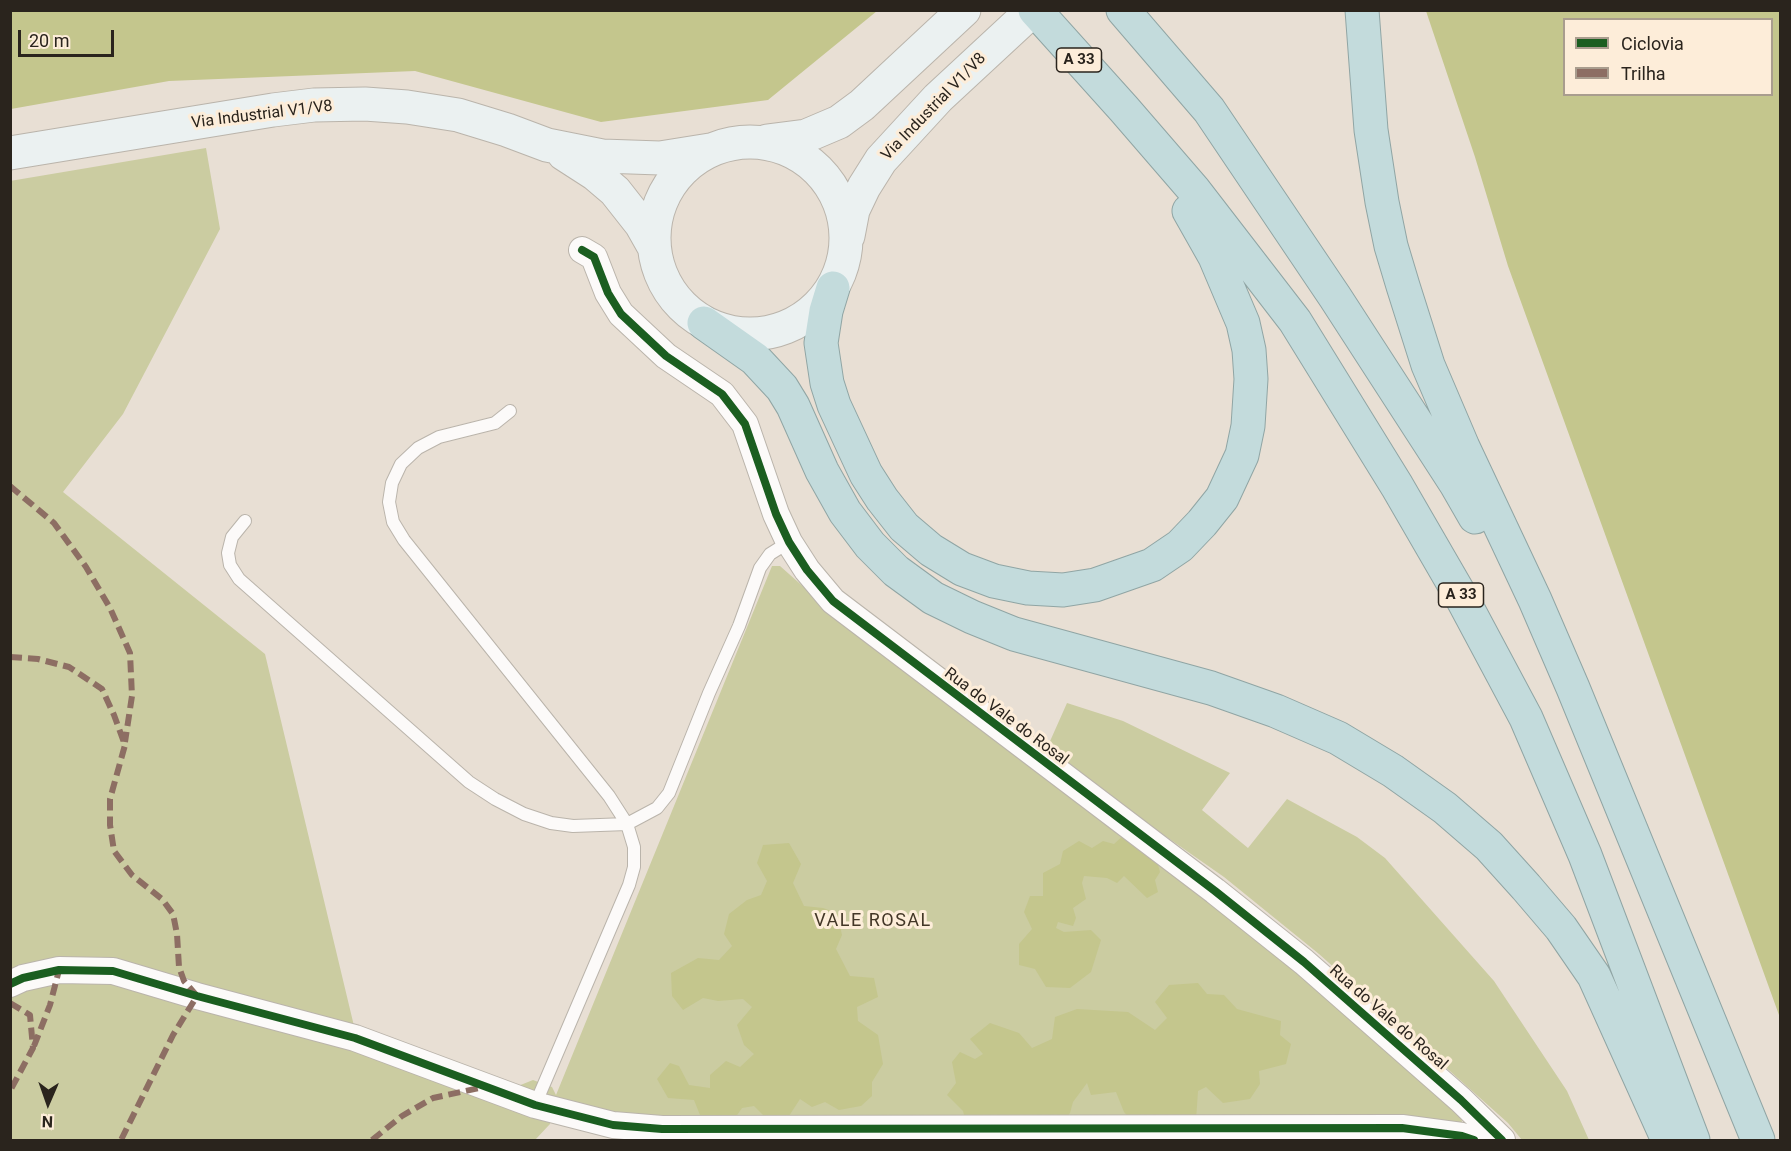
<!DOCTYPE html>
<html>
<head>
<meta charset="utf-8">
<style>
  body { margin:0 }
  #map { position:relative; width:1791px; height:1151px; overflow:hidden; background:#e8dfd4; font-family:Roboto,sans-serif }
  canvas { display:block }
  .frame { position:absolute; inset:0; border:12px solid #2a241d; pointer-events:none }
  .legend { position:absolute; left:1563px; top:18px; width:210px; height:78px; box-sizing:border-box; background:#fdedd9; border:2px solid #a99d8e; margin:0; padding:8px 10px; list-style:none; font-size:18px; color:#2a241d }
  .legend li { display:flex; align-items:center; gap:12px; height:30px }
  .legend b { width:30px; border:2px solid #a99d8e }
  .north { position:absolute; left:18px; top:1073px; width:60px; height:60px; -webkit-text-stroke:4px #fdedd9; paint-order:stroke; rotate:182deg; font-size:16px; font-weight:700; line-height:24px; text-align:center; color:#2a241d }
  .north::after { content:''; display:block; margin:auto; width:21px; height:27px; background:#2a241d; clip-path:polygon(50% 0,100% 100%,50% 72%,0 100%) }
  .scale { position:absolute; left:18px; top:30px; width:96px; height:27px; box-sizing:border-box; border:3px solid #2a241d; border-top:0; padding-left:8px; font-size:18px; line-height:21px; white-space:nowrap; color:#2a241d; -webkit-text-stroke:4px #fdedd9; paint-order:stroke }
</style>
</head>
<body>
<div id="map">
<canvas width="1791" height="1151"></canvas>
<div class="frame"></div>
<ul class="legend">
<li><b style="height:8px;background:#1b5e20"></b>Ciclovia</li>
<li><b style="height:8px;background:#8d6e63"></b>Trilha</li>
</ul>
<div class="north">N</div>
<div class="scale">20 m</div>
</div>
<script>
const g = document.querySelector('canvas').getContext('2d');
g.lineJoin = 'round';
function paint(path, color) { g.fillStyle = color; g.fill(path, 'evenodd'); }
const toPath = rows => new Path2D(rows.map(r => 'M' + r).join(''));
function trace(path, color, width, dash) { g.strokeStyle = color; g.lineWidth = width; g.lineCap = dash ? 'butt' : 'round'; g.setLineDash(dash || []); g.stroke(path); }
function write(font, color, halo, rows, align = 'center') {
  g.font = font + ' Roboto,sans-serif'; g.lineWidth = 6; g.setLineDash([]); g.textBaseline = 'middle'; g.strokeStyle = halo; g.fillStyle = color; for (const [text, x, y, turn = 0] of rows) {
    g.save(); g.translate(x, y); g.rotate((+turn || 0) * Math.PI / 180); g.textAlign = isNaN(turn) ? turn : align; if (halo) g.strokeText(text, 0, 0); g.fillText(text, 0, 0); g.restore();
  }
}
const green = toPath([
  [206,148,220,229,123,414,63,492,265,654,354,1026,513,1088,533,1080,552,1087,556,1095,772,566,780,566,824,605,1250,930,1461,1115,1462,1122,1457,1126,625,1117,553,1103,550,1124,535,1140,11,1140,10,181],
  [1067,703,1123,721,1230,773,1202,810,1248,848,1287,799,1357,837,1385,858,1494,981,1567,1091,1589,1140,1522,1140,1508,1123,1319,954,1224,877,1105,794,1047,748]
]);
const forest = toPath([
  [11,10,877,10,877,11,768,100,601,122,415,71,169,81,11,109],
  [1426,11,1780,11,1780,1013,1779,1015,1508,266,1475,157],
  [1564,20,1772,20,1772,94,1564,94],
  [1125,834,1156,858,1160,872,1155,880,1158,892,1147,898,1124,876,1117,883,1107,878,1084,876,1082,883,1086,899,1073,908,1076,918,1073,926,1058,922,1056,928,1064,932,1091,930,1101,940,1091,972,1070,988,1046,987,1035,969,1019,965,1019,944,1032,929,1024,912,1030,896,1043,896,1043,873,1060,864,1063,851,1079,841,1092,848,1103,841,1114,844],
  [789,843,801,864,793,883,804,906,823,908,837,913,842,935,836,949,850,976,874,978,878,997,857,1007,858,1021,878,1035,883,1064,872,1082,872,1096,861,1106,839,1110,825,1102,812,1107,800,1099,789,1116,770,1122,754,1106,742,1108,733,1121,702,1120,694,1100,668,1098,657,1079,670,1063,679,1066,689,1085,710,1088,710,1075,726,1061,740,1067,754,1054,744,1045,737,1025,752,1007,743,999,718,1001,703,998,683,1010,672,996,671,973,698,958,719,960,732,946,724,934,729,914,747,900,761,895,767,881,757,863,763,845],
  [1198,983,1207,994,1224,995,1237,1009,1281,1021,1280,1035,1291,1044,1286,1064,1259,1071,1260,1084,1250,1099,1223,1103,1206,1087,1198,1091,1196,1120,1132,1121,1124,1112,1116,1092,1091,1095,1087,1083,1073,1102,1070,1113,1063,1122,966,1123,963,1111,947,1095,956,1083,952,1062,960,1052,975,1059,983,1054,970,1039,990,1023,1019,1033,1032,1048,1052,1039,1055,1017,1077,1009,1128,1012,1155,1030,1167,1018,1155,1002,1169,985]
]);
const lane = toPath([
  [510,411,495,423,439,437,418,448,401,464,392,483,389,502,393,522,404,540,609,796,627,824,634,847,634,867,629,885,535,1105],
  [245,521,232,537,228,553,230,565,239,579,469,782,495,799,524,814,551,823,573,826,627,824,657,808,669,793,709,693,739,626,760,568,770,554,789,542]
]);
const street = toPath([
  [582,250,594,257,608,293,621,314,666,356,722,394,745,424,776,514,789,542,807,570,833,601,1215,891,1304,962,1461,1100,1502,1140],
  [10,984,23,978,59,970,113,971,197,996,355,1038,535,1105,613,1125,662,1129,1402,1128,1462,1136,1474,1140]
]);
const secondary = toPath([
  [767,141,806,136,839,122,862,105,964,10],
  '654 238a96 96 0 1 1 192 0a96 96 0 1 1-192 0Z',
  [10,153,273,110,314,105,365,104,407,107,458,115,507,130,547,145,602,156,660,158,710,150],
  [564,154,595,174,615,191,641,224,654,247],
  [848,236,853,210,864,187,881,160,938,98,1033,10]
]);
const highway = toPath([
  [1035,10,1124,109,1194,190,1295,321,1397,486,1463,600,1526,718,1585,855,1693,1140],
  [1123,10,1209,110,1335,297,1456,484,1475,517],
  [1362,10,1371,130,1382,202,1391,246,1403,286,1428,365,1463,447,1535,600,1573,688,1758,1140],
  [833,288,826,311,821,343,827,383,834,405,866,474,882,499,904,527,931,550,962,569,994,581,1028,588,1063,590,1095,585,1152,565,1180,546,1202,523,1222,498,1242,455,1248,426,1251,379,1249,350,1243,323,1215,257,1189,211],
  [704,323,755,359,782,388,793,406,822,471,845,512,870,545,896,571,933,598,972,617,1014,634,1211,688,1276,711,1338,738,1393,771,1445,808,1489,846,1526,887,1561,928,1594,976,1668,1140]
]);
const quiet = toPath([
  [10,486,54,523,86,567,110,608,130,653,132,696,125,742],
  [10,657,38,659,69,667,102,689,114,715,125,745,110,799,110,825,114,851,132,875,162,899,173,914,177,934,179,967,184,981,197,996,173,1035,121,1140],
  [10,1003,30,1015,33,1048,10,1091],
  [34,1046,50,1005,59,970],
  [372,1140,402,1116,433,1098,484,1087]
]);
const cycleway = toPath([
  [582,250,594,257,608,293,621,314,666,356,722,394,745,424,776,514,789,542,807,570,833,601,1215,891,1304,962,1461,1100,1502,1140],
  [10,984,23,978,59,970,113,971,197,996,355,1038,535,1105,613,1125,662,1129,1402,1128,1462,1136,1474,1140]
]);
const shields = [
  [1079,60,45],
  [1461,595,45]
];
const shieldNames = [
  ["A 33",1079,60],
  ["A 33",1461,595]
];
const streetNames = [
  ["Via Industrial V1/V8",934,107,-46],
  ["Via Industrial V1/V8",262,115,-7],
  ["Rua do Vale do Rosal",1006,717,37],
  ["Rua do Vale do Rosal",1388,1018,41]
];
const neighbourhoodNames = [
  ["VALE ROSAL",873,921]
];
paint(green, '#cbcca1');
paint(forest, '#c4c68d');
trace(lane, '#bab4ab', 14);
trace(street, '#bab4ab', 28);
trace(secondary, '#bab4ab', 35);
trace(highway, '#90a5a4', 35);
trace(lane, '#fcfaf9', 12);
trace(street, '#fcfaf9', 26);
trace(secondary, '#ebf1f1', 33);
trace(highway, '#c3dbdc', 33);
trace(quiet, '#8d6e63', 6, [12, 6]);
trace(cycleway, '#1b5e20', 8);
for (const [x, y, w] of shields) { const box = new Path2D(); box.roundRect(x - w / 2, y - 12, w, 24, 4.5); g.fillStyle = '#fdedd9'; g.fill(box); trace(box, '#2a241d', 1.5); }
write('bold 15px', '#2a241d', null, shieldNames);
write('16px', '#2a241d', '#fdedd9', streetNames);
g.letterSpacing = '1.5px';
write('18px', '#433727', '#fdedd9', neighbourhoodNames);
g.letterSpacing = '0px';
</script>
</body>
</html>
